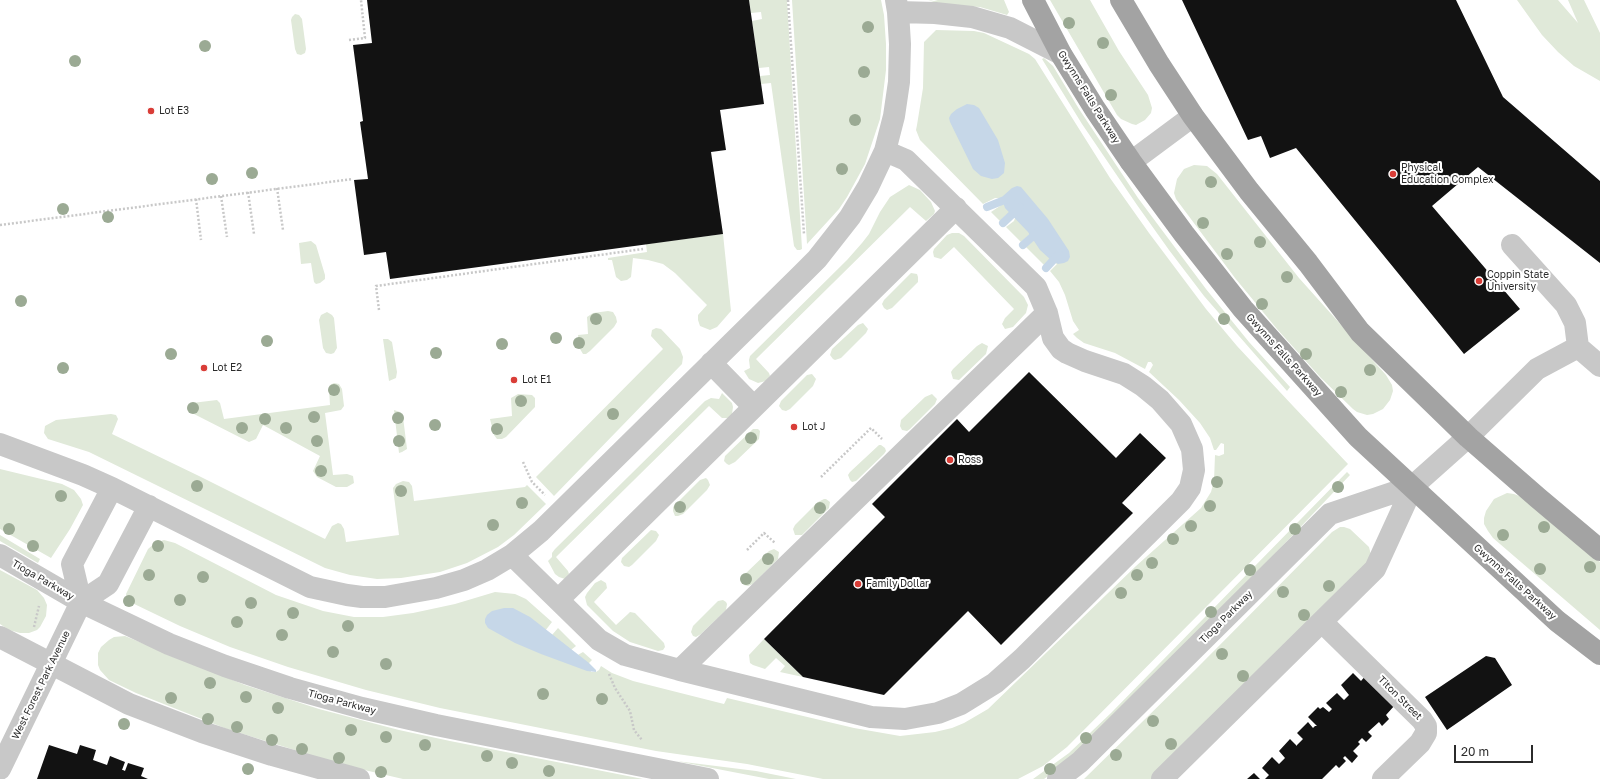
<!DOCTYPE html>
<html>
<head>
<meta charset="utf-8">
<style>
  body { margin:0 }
  #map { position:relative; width:1600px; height:779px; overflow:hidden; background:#fff; font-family:"Golos Text",sans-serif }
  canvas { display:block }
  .scale { position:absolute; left:1454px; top:745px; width:79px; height:18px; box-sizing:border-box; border:2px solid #2b2b2b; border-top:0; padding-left:5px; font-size:12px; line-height:14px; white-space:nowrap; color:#2b2b2b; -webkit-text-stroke:3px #fff; paint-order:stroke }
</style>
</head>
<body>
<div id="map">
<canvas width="1600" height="779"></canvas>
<div class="scale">20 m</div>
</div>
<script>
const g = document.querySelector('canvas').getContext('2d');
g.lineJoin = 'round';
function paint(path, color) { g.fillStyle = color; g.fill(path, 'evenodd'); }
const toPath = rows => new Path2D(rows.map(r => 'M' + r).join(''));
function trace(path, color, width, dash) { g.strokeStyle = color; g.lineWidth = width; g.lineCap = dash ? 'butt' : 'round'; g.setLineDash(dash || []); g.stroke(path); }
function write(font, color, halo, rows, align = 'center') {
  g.font = font + ' "Golos Text",sans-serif'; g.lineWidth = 4; g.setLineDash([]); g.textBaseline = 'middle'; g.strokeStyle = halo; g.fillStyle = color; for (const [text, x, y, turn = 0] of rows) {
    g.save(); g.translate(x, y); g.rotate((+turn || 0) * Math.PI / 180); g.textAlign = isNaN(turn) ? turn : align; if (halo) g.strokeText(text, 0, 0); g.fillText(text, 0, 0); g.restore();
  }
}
const green = toPath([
  [749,0,787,0,802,249,800,250,797,250,794,246,771,83,761,84,760,76,770,75,769,67,759,68,752,21,762,19,761,12,751,13],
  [792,0,881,0,884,15,886,44,886,70,880,119,865,164,847,197,839,209,807,244],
  [928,0,934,1,938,0,1004,0,1009,12,1007,15,980,7,943,5],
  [1050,0,1090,0,1119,51,1148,95,1152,108,1151,113,1145,120,1136,125,1132,124,1121,119,1117,115],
  [1517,0,1558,0,1578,23,1568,0,1584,0,1600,33,1600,81,1574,66,1558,52,1542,35],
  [295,14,299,15,302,19,306,49,305,53,301,55,297,54,295,49,291,20,292,17],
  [936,30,974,31,984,33,1029,54,1035,59,1110,178,1149,233,1206,309,1237,346,1293,406,1348,464,1067,747,1043,766,1018,779,823,779,747,764,656,751,440,708,366,690,288,667,230,647,180,626,128,601,126,594,148,549,155,543,164,540,175,543,276,595,323,611,354,617,383,617,413,613,455,604,495,592,515,594,526,599,552,622,545,631,552,635,558,628,576,646,571,650,576,656,583,652,592,660,589,663,591,672,596,672,599,670,601,666,612,673,633,681,724,704,727,698,854,728,900,736,935,732,952,728,964,723,988,709,1136,566,1201,508,1211,492,1214,481,1215,455,1219,456,1224,454,1224,444,1221,443,1216,450,1214,450,1210,438,1200,423,1179,400,1149,372,1153,365,1151,362,1148,362,1145,369,1115,353,1084,343,1077,338,1073,334,1079,330,1073,321,1065,295,1059,282,1050,271,1057,264,1050,260,1045,266,1026,247,1033,241,1029,235,1021,242,1006,227,1014,221,1015,218,1010,213,1005,216,1000,221,991,212,1003,204,1002,198,995,198,983,204,920,140,916,130,917,125,923,88,924,42],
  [1044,58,1053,66,1079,109,1138,198,1206,289,1249,342,1290,387,1287,391,1204,296,1169,250,1137,205,1082,124,1042,59],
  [1194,165,1207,166,1217,174,1299,278,1386,375,1392,385,1393,391,1390,400,1383,409,1373,414,1367,415,1357,412,1353,409,1321,378,1277,329,1235,278,1176,199,1174,193,1177,179,1184,169],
  [909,185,920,190,931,202,935,211,934,214,926,221,910,207,756,359,769,373,770,376,766,381,758,383,749,379,744,371,750,368,749,360,750,356,847,260,862,243,869,234,880,212,890,197],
  [952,233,959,233,964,236,1024,297,1028,305,1026,313,1013,327,1005,329,1002,324,1005,318,1014,309,954,247,941,259,934,257,933,252,934,249,947,235],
  [723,234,731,311,717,327,710,330,700,326,698,320,698,315,707,305,675,273,663,264,648,260,633,258,631,277,627,280,621,281,616,277,612,260,608,260,608,258,647,252,646,244],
  [311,241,316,245,325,275,325,279,320,283,316,284,314,282,311,263,301,264,299,243],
  [911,273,917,274,918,277,918,282,892,308,887,310,884,308,882,304,884,300],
  [608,311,613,312,616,317,617,322,614,327,590,351,586,354,583,354,580,349,578,335,588,334,587,317,593,313],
  [327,312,332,315,334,318,337,348,334,353,331,354,326,353,323,348,319,320,321,315],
  [863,323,868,329,866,333,841,358,835,360,833,359,830,355,832,349,858,325],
  [656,328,661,329,680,349,683,357,682,364,554,496,536,477,663,349,651,336,652,330],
  [383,339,388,339,392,342,397,372,396,378,389,381],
  [982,343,988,346,986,354,959,380,953,379,951,372,953,369,977,346],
  [812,374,816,379,813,386,790,409,786,411,782,410,779,406,781,401,807,375],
  [334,383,339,384,342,389,344,406,341,410,325,413,333,475,347,474,353,476,354,483,347,487,336,487,317,477,313,471,320,456,263,425,256,439,249,442,192,413,188,408,192,403,217,400,220,403,224,419,330,405,329,389,330,385],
  [722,393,732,403,733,407,732,414,728,418,722,418,709,406,556,557,568,571,569,574,565,579,559,577,555,574,548,561,552,557,552,553,555,549,705,401,711,398,719,399],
  [518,394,532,395,535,398,535,407,506,437,502,439,497,439,494,435,490,419,512,416,511,398],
  [932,394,937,399,935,404,910,429,907,431,902,430,900,426,901,420,925,397],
  [394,410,400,412,403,417,407,449,402,452,399,453],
  [111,414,116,415,118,419,112,434,199,476,325,539,332,526,338,523,341,524,344,529,346,542,399,535,393,488,396,484,403,481,409,482,412,486,414,501,525,487,527,485,546,504,514,535,498,547,467,563,440,572,401,578,377,579,350,575,325,568,89,452,48,439,44,433,45,426,56,420],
  [753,429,758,429,760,431,759,439,735,462,729,465,727,464,724,461,725,456],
  [879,445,881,445,885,448,886,451,884,454,856,481,852,482,850,480,848,475,850,472],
  [0,469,62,484,74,490,81,499,83,505,70,529,51,558,0,529],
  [1347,472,1350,475,1231,600,1057,770,1044,779,1033,779,1069,753,1111,713],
  [706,478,708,480,710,485,707,490,683,514,678,516,675,516,673,511,673,507,700,480],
  [1507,493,1514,494,1522,497,1600,562,1600,630,1493,538,1488,531,1484,524,1484,518,1486,511,1494,499],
  [824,499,826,499,830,502,829,508,802,535,795,535,793,529,795,525,818,502],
  [1340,527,1344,527,1350,529,1369,547,1372,559,1152,779,1084,779,1195,670,1332,532],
  [651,530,656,531,659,535,656,541,632,565,629,567,624,566,621,562,622,558],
  [0,535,40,559,38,563,0,541],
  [774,549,779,552,778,559,753,584,748,586,744,585,742,581,744,575,769,551],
  [0,570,37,590,44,598,47,605,46,616,40,627,37,630,29,633,20,633,9,630,0,624],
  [601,580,606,583,607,588,594,602,616,625,628,614,630,612,635,613,664,643,665,647,663,650,658,651,630,642,613,631,587,605,585,597,587,593,595,583],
  [723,600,726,602,727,604,726,610,701,634,696,637,693,636,691,632,693,626,718,601],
  [125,636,245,685,319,709,399,730,450,741,643,779,403,779,343,765,227,729,136,693,109,680,100,670,98,665,98,653,101,647,109,640,114,637],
  [764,639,803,677,780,672,785,666,776,658,765,669,753,665,750,663,749,655],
  [676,761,756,771,796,779,769,779]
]);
const water = toPath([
  [967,104,974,105,979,108,998,140,1005,163,1004,173,998,178,992,179,981,176,973,169,950,122,949,118,951,114,957,109],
  [1017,186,1021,187,1048,219,1069,251,1070,257,1068,261,1064,263,1058,264,1051,260,1040,250,1028,232,1005,208,1002,199,1003,196,1012,188],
  [504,608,513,608,530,617,589,663,596,670,596,672,587,671,541,654,515,643,488,628,485,623,485,619,487,615,492,611]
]);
const stream = toPath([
  [987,207,1012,197],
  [1003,223,1020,207],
  [1023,245,1039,231],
  [1046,268,1059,254]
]);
const building = toPath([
  [367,0,749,0,764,104,720,110,726,150,711,152,723,234,390,279,386,252,364,255,354,180,368,179,360,122,363,121,353,45,372,43],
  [1182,0,1456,0,1503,97,1600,181,1600,263,1478,167,1432,206,1520,309,1464,354,1296,148,1270,158,1261,136,1248,140],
  [1029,372,1116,458,1140,433,1166,458,1122,503,1133,513,1001,645,968,611,884,695,803,677,764,639,885,517,872,504,957,419,969,432],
  [1486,656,1495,658,1512,685,1447,730,1425,697],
  [1353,673,1361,681,1366,675,1395,705,1386,715,1389,719,1382,726,1379,722,1368,732,1372,736,1366,742,1362,738,1358,742,1360,744,1353,751,1358,756,1352,763,1345,756,1343,758,1346,761,1339,768,1336,765,1322,779,1265,779,1269,775,1262,768,1272,757,1279,764,1285,758,1279,751,1290,739,1297,746,1297,745,1303,739,1297,733,1308,722,1313,728,1315,726,1317,726,1308,717,1318,707,1320,709,1323,707,1329,712,1332,709,1326,703,1337,693,1344,700,1349,695,1341,685],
  [49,745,77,754,80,745,96,750,93,760,107,765,110,756,125,762,122,770,123,770,125,771,128,763,144,768,141,776,148,779,37,779],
  [1254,773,1260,779,1247,779]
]);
const path = toPath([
  [788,0,804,234],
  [349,40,365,38,361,0],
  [277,188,283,230],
  [248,192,254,234],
  [221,196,227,237],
  [196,199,201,240],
  [0,225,353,179],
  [379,310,376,286,643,249],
  [523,462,532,482,545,495],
  [821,477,871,428,882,439],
  [747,550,764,533,775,543],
  [34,627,39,606],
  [609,674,615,688,630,711,634,730,642,740]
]);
const minor = toPath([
  [898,12,935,13,972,17,1010,28,1061,54],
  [1131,162,1193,116],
  [1512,245,1566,305,1575,323,1578,347],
  [711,363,754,407],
  [0,444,83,475,112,488,310,587,347,595,362,597,385,597,436,588,464,580,487,570,512,555,541,531,802,274,817,259,850,217,868,187,885,151,894,116,899,82,900,44,898,12,896,0],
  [0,555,81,602,169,644,225,666,290,688,362,708,436,725,708,779],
  [512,555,599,640,625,655,680,670,871,717,905,719,938,713,961,704,995,683,1022,659,1181,501,1190,488,1194,470,1192,449,1181,424,1160,400,1143,386,1124,374,1085,361,1067,353,1061,349,1053,338,1047,313,1036,287,906,160,885,151],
  [559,599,956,208],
  [81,602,72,564,112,488],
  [1322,622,1422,720,1426,726,1426,733,1420,743,1383,779],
  [0,637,129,704,202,732,272,755,359,779],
  [680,670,1047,313],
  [0,769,81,602,108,584,149,506],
  [1058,779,1080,762,1330,514,1413,486],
  [1162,779,1375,569,1413,486,1468,437,1537,369,1578,347,1600,366]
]);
const major = toPath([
  [1033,0,1061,54,1095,109,1131,162,1184,234,1243,309,1358,437,1557,621,1600,654],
  [1121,0,1159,64,1193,116,1249,191,1308,263,1360,332,1468,437,1538,498,1600,550]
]);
const trees = [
  [1069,23],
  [868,27],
  [1103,43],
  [205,46],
  [75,61],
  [864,72],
  [1111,95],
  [855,120],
  [842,169],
  [252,173],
  [212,179],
  [1211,182],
  [63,209],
  [108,217],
  [1203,223],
  [1260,242],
  [1227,254],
  [1287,277],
  [21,301],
  [1262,304],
  [596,319],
  [1224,319],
  [556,338],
  [267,341],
  [579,343],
  [502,344],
  [436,353],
  [171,354],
  [1306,354],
  [63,368],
  [1370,370],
  [334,390],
  [1341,392],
  [521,401],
  [193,408],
  [613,414],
  [314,417],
  [398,418],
  [265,419],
  [435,425],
  [242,428],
  [286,428],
  [497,429],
  [751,438],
  [317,441],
  [399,441],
  [321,471],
  [1217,482],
  [197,486],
  [1338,487],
  [401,491],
  [61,496],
  [522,503],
  [1210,506],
  [680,507],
  [820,508],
  [493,525],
  [1191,526],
  [1544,527],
  [9,529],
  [1295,529],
  [1503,535],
  [1173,539],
  [33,546],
  [158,546],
  [768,559],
  [1152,563],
  [1590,567],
  [1540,569],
  [1250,570],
  [149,575],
  [1137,575],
  [203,577],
  [746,579],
  [1329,586],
  [1283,592],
  [1121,593],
  [180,600],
  [129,601],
  [251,603],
  [1211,612],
  [293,613],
  [1304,615],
  [237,622],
  [348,626],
  [282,635],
  [333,652],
  [1222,654],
  [386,664],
  [1243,676],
  [210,683],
  [543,694],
  [246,697],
  [171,698],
  [602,699],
  [278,708],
  [208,719],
  [1153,721],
  [124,724],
  [237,727],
  [351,730],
  [386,737],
  [1086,738],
  [272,740],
  [1171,744],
  [425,745],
  [302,749],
  [1116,755],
  [487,756],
  [339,758],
  [512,763],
  [248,769],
  [1050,769],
  [549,771],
  [381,772]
];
const markers = [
  [151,111,4,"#d93d37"],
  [1393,174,4,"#d93d37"],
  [1479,281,4,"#d93d37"],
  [204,368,4,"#d93d37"],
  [514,380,4,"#d93d37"],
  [794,427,4,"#d93d37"],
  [950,460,4,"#d93d37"],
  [858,584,4,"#d93d37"]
];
const streetNames = [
  ["Gwynns Falls Parkway",1089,97,58],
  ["Gwynns Falls Parkway",1284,355,48],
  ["Tioga Parkway",43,580,30],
  ["Gwynns Falls Parkway",1515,582,42],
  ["Tioga Parkway",1226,617,-45],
  ["West Forest Park Avenue",41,685,-64],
  ["Titon Street",1400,698,45],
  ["Tioga Parkway",342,702,15]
];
const poiNames = [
  ["Lot E3",159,111],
  ["Physical",1401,168],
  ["Education Complex",1401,180],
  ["Coppin State",1487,275],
  ["University",1487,287],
  ["Lot E2",212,368],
  ["Lot E1",522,380],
  ["Lot J",802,427],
  ["Ross",958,460],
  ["Family Dollar",866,584]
];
paint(green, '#e0e9d9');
paint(water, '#c6d7e8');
trace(stream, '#c6d7e8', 8);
paint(building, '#121212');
trace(path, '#c8c8c8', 2.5, [2, 2]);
trace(minor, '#c8c8c8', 22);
trace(major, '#a3a3a3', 22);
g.fillStyle = '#9baa94';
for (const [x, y] of trees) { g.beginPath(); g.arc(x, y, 6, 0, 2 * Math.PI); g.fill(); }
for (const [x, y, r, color] of markers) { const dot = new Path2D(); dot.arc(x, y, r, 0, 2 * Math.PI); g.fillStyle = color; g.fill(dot); trace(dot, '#fff', 1.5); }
write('10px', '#2b2b2b', '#fff', streetNames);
write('10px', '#2b2b2b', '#fff', poiNames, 'left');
</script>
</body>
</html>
